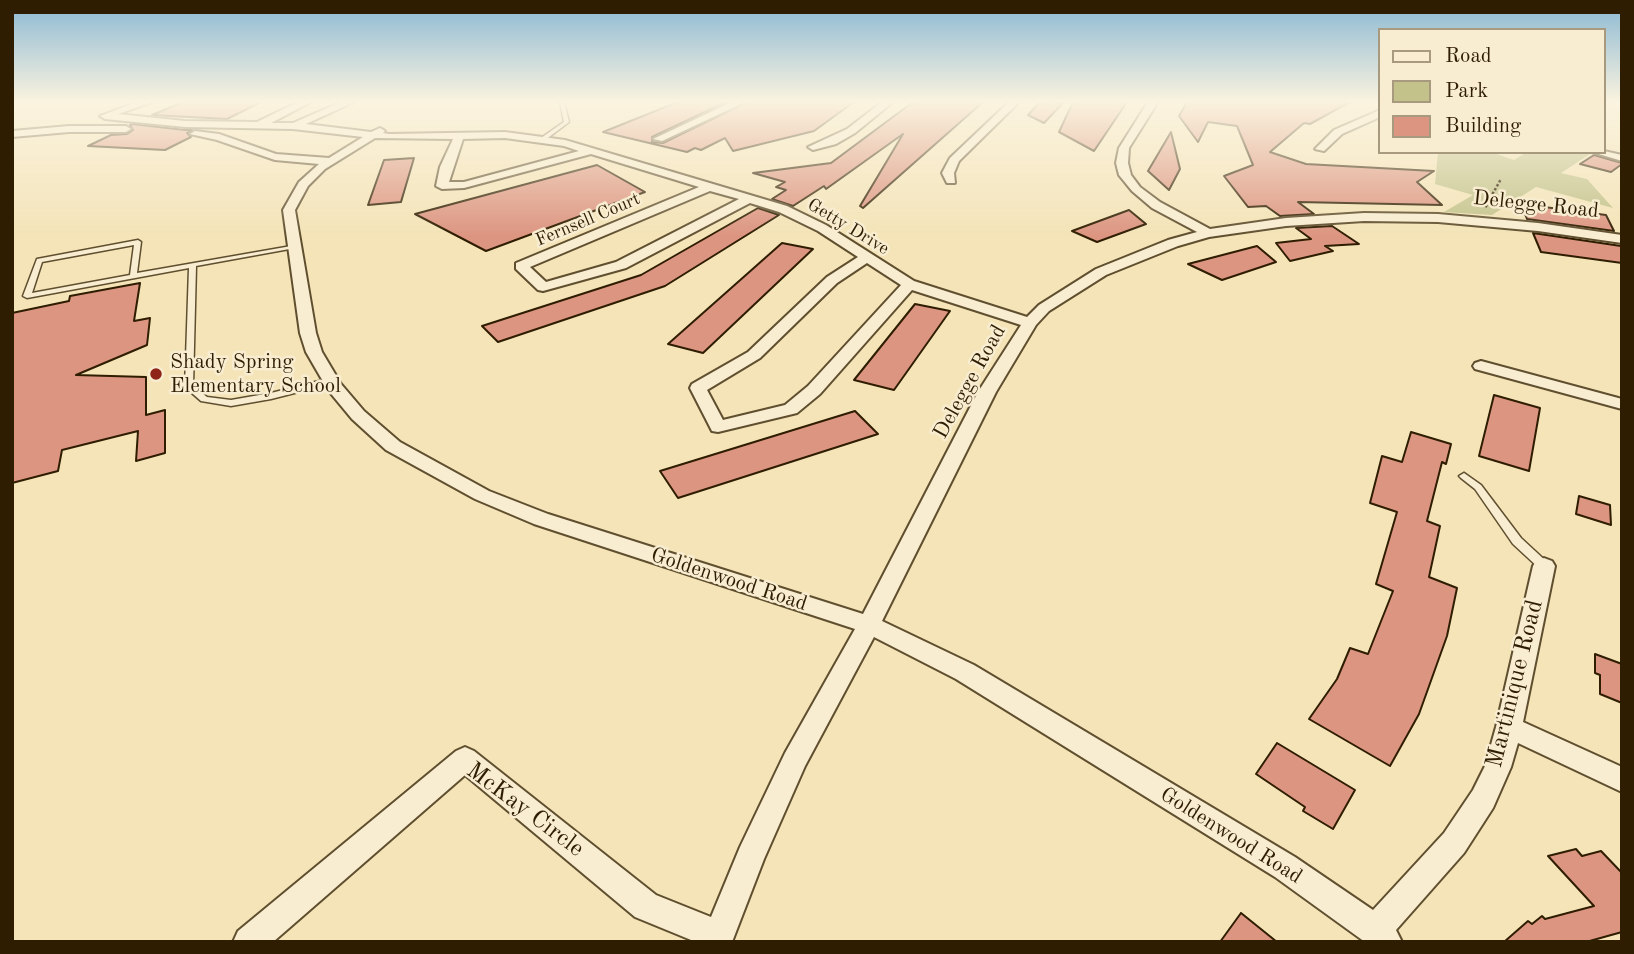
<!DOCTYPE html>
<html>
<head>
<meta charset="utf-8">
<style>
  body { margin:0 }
  #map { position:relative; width:1634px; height:954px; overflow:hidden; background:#f4e4b8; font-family:"Old Standard TT",serif }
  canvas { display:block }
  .frame { position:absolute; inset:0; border:14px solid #2f1d01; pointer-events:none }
  .legend { position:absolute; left:1378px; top:28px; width:228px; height:126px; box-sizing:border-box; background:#f8edd1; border:2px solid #a89a7e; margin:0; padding:9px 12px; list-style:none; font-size:21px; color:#2f1d01 }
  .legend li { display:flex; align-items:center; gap:14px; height:35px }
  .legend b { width:35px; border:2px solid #a89a7e }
</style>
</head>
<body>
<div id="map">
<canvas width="1634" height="954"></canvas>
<div class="frame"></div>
<ul class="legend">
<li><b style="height:9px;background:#f8edd1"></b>Road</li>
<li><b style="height:19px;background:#c2c28a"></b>Park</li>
<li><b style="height:19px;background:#dc9581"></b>Building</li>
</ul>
</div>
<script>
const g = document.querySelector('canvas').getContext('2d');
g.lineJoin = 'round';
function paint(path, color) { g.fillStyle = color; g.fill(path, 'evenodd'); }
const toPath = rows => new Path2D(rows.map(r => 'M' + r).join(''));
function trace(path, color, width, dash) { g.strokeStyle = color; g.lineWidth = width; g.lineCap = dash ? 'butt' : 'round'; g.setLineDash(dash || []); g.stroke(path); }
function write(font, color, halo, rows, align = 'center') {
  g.font = font + ' "Old Standard TT",serif'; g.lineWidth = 5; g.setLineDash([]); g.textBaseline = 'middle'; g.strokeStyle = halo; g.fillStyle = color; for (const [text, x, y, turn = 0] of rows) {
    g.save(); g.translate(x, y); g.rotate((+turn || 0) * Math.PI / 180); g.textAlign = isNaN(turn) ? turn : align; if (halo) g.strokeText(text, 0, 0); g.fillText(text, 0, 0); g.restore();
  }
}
const green = toPath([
  [1438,152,1491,152,1514,160,1527,152,1590,154,1561,173,1587,179,1613,208,1536,187,1492,215,1444,212,1473,195,1435,184]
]);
const building = toPath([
  [183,102,261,102,227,119,152,115,183,102],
  [678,102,726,102,652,137,652,142,663,143,747,102,854,102,814,131,733,151,725,138,701,150,695,148,687,152,603,132,678,102],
  [913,102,983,102,863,208,860,206,903,134,826,189,824,186,793,206,772,199,786,190,776,187,785,182,753,173,831,163,913,102],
  [1040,102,1064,102,1044,123,1028,115,1040,102],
  [1073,102,1127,102,1094,151,1059,132,1073,102],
  [1187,102,1350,102,1310,124,1304,123,1270,152,1306,164,1434,171,1417,182,1442,205,1298,202,1314,214,1280,216,1266,206,1248,207,1224,176,1253,165,1237,126,1208,122,1198,142,1179,116,1187,102],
  [132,124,185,130,192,130,187,133,191,137,165,150,88,146,111,135,127,134,133,130,130,125,132,124],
  [1171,132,1180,169,1169,190,1148,171,1171,132],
  [1594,155,1622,163,1622,164,1611,172,1580,164,1594,155],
  [414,158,401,202,368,205,384,160,414,158],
  [597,165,645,192,486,251,415,214,597,165],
  [1521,204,1606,215,1614,231,1527,219,1521,204],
  [758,208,779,215,665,286,498,342,482,326,641,275,758,208],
  [1129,210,1146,224,1097,242,1072,231,1129,210],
  [1332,226,1359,244,1325,246,1333,251,1290,261,1276,243,1311,239,1296,228,1332,226],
  [1533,233,1621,246,1622,263,1541,252,1533,233],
  [782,243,813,249,703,353,668,344,782,243],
  [1257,246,1276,262,1222,280,1188,264,1257,246],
  [140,283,134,321,150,318,147,345,76,375,146,377,146,415,165,410,165,453,136,461,138,431,62,450,58,471,12,483,12,313,69,301,70,296,140,283],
  [915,304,950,311,894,390,854,380,915,304],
  [1494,395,1540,408,1529,471,1479,456,1494,395],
  [855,411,878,434,678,498,660,471,855,411],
  [1411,432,1451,444,1446,464,1442,462,1427,521,1440,526,1429,577,1457,588,1447,636,1419,714,1390,766,1309,719,1337,679,1350,648,1368,654,1393,591,1376,584,1397,512,1370,503,1382,456,1402,462,1411,432],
  [1579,496,1610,505,1611,525,1576,514,1579,496],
  [1595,654,1622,664,1622,703,1600,694,1600,675,1595,673,1595,654],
  [1277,743,1355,790,1333,829,1303,811,1305,807,1256,774,1277,743],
  [1576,849,1582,856,1601,851,1622,873,1622,932,1586,942,1504,942,1528,921,1532,924,1542,916,1545,919,1594,906,1548,856,1576,849],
  [1241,913,1277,942,1220,942,1241,913]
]);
const pathFar1 = toPath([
  [1488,202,1501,179]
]);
const path = toPath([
  [1485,207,1489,200]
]);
const lane = toPath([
  [560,102,564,102,569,122,545,140,541,140,541,138,564,122,560,102],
  [138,240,141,242,137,273,297,245,297,247,295,248,196,266,193,386,207,397,231,400,271,393,331,378,335,381,334,383,271,399,231,406,201,401,185,387,189,268,27,298,23,296,37,259,138,240],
  [134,245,130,275,32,293,42,262,134,245],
  [1464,473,1481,485,1521,538,1548,563,1549,566,1548,569,1540,569,1513,544,1475,489,1461,478,1459,476,1464,473]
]);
const street = toPath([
  [137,102,152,102,118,114,185,121,257,122,298,102,311,102,271,123,293,123,341,102,354,102,306,124,371,132,380,128,385,131,383,133,389,134,505,132,565,140,787,206,826,225,914,281,1027,317,1039,305,1096,269,1168,240,1197,232,1152,208,1132,191,1119,175,1116,163,1119,148,1148,102,1158,102,1129,148,1128,163,1131,175,1140,187,1160,202,1210,229,1286,218,1364,213,1438,214,1538,223,1622,235,1622,243,1538,231,1438,222,1364,221,1286,226,1209,237,1178,246,1106,275,1049,311,1036,325,996,392,882,621,974,665,1295,857,1373,910,1444,833,1473,790,1485,766,1496,727,1533,566,1536,561,1544,558,1552,561,1555,566,1523,722,1622,767,1622,792,1518,743,1511,767,1493,808,1464,853,1396,930,1402,942,1365,942,1275,877,956,679,874,637,805,766,764,859,732,942,696,942,635,917,465,775,273,942,233,942,238,931,456,751,465,747,474,751,656,895,711,917,740,847,785,753,855,629,534,524,475,499,386,450,352,419,328,390,306,352,300,333,283,210,299,182,319,164,275,160,217,140,190,134,195,131,219,134,276,154,329,158,363,137,293,129,185,127,105,119,100,116,137,102],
  [375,138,453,139,440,167,436,186,442,189,464,188,591,154,699,187,516,263,516,269,538,290,543,291,626,268,750,203,779,212,818,231,858,257,827,277,748,352,692,384,690,388,712,431,718,432,797,413,820,394,912,290,1021,325,978,392,863,614,548,514,489,491,400,442,364,411,341,384,322,352,316,333,295,210,308,186,325,169,375,138],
  [505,138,564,146,579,151,464,182,449,182,463,139,505,138],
  [710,191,739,199,616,262,546,282,530,267,710,191],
  [867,263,901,285,808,386,785,405,723,420,707,390,760,358,837,283,867,263],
  [732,102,745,102,662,141,653,139,732,102],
  [882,102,893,102,855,133,836,144,813,150,808,147,847,129,882,102],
  [1009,102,1019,102,959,161,954,173,955,183,947,183,942,173,950,158,1009,102],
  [1380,110,1380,117,1342,134,1324,151,1315,149,1334,130,1380,110],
  [69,126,126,126,131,129,126,132,69,132,12,137,12,131,69,126],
  [1604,151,1622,155,1622,161,1592,152,1604,151],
  [1481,361,1622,399,1622,409,1475,369,1473,366,1475,363,1481,361]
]);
const markers = [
  [156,374,7,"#8f2418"]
];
const farStreetnames = [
  ["Fernsell Court",588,220,-23],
  ["Getty Drive",848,227,31]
];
const streetNames = [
  ["Delegge Road",1536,205,6],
  ["Delegge Road",970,382,-61],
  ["Goldenwood Road",729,580,18],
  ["Goldenwood Road",1231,836,32]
];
const poiNames = [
  ["Shady Spring",170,362],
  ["Elementary School",170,386]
];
const nearStreetnames = [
  ["Martinique Road",1515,684,-76],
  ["McKay Circle",525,810,37]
];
paint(green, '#c2c28a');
paint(building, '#dc9581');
trace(building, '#2f1d01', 2);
trace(lane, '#604f2f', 3);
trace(street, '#604f2f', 4);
trace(pathFar1, '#2f1d01', 2.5, [2.5, 2]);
trace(path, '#2f1d01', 3.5, [3.5, 2.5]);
paint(lane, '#f8edd1');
paint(street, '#f8edd1');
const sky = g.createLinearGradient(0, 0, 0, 236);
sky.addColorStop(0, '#89b8d3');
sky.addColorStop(0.43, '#faf3df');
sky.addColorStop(1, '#faf3df00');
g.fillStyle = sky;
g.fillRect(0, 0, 1634, 236);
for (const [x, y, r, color] of markers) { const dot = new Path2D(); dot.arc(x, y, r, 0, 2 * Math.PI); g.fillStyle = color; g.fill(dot); trace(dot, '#f8edd1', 2.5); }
write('18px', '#2f1d01', '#f8edd1', farStreetnames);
write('21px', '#2f1d01', '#f8edd1', streetNames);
write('21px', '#2f1d01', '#f8edd1', poiNames, 'left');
write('24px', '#2f1d01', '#f8edd1', nearStreetnames);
</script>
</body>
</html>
